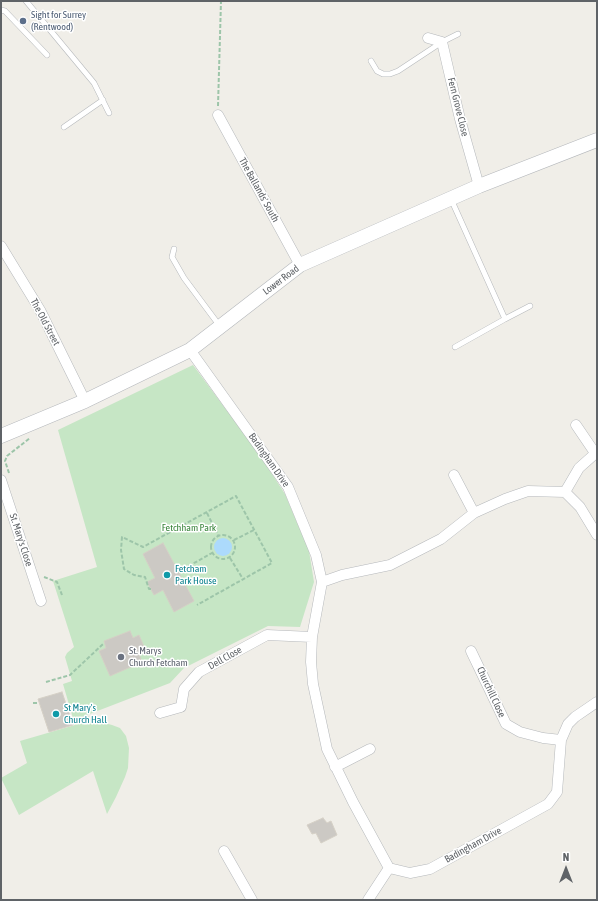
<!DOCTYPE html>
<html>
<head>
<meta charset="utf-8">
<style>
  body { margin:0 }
  #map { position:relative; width:598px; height:901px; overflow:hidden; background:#f0eee8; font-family:"Asap Condensed",sans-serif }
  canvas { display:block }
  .frame { position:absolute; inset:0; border:2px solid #5f6367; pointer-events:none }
  .north { position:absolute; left:546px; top:849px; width:40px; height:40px; -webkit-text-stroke:3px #fff; paint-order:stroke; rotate:0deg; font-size:11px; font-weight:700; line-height:16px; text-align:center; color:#5f6367 }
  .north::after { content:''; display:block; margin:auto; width:14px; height:18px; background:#5f6367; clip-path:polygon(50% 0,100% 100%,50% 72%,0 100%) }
</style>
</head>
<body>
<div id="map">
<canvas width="598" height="901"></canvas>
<div class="frame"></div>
<div class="north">N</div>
</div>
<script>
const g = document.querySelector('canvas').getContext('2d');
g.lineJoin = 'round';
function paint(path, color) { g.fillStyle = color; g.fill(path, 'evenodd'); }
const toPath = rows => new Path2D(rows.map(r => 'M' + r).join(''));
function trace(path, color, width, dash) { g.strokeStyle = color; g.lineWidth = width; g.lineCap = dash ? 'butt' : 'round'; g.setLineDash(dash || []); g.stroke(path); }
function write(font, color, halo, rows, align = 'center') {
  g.font = font + ' "Asap Condensed",sans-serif'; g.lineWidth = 3; g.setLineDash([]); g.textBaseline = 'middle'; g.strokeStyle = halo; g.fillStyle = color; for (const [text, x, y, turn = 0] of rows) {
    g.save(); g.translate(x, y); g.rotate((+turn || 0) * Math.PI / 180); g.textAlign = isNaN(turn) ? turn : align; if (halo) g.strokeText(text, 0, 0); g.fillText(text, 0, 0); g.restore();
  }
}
const green = toPath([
  [193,365,259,454,285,494,309,551,314,582,300,627,268,626,184,668,170,683,87,715,93,720,112,725,120,728,126,736,129,748,128,768,125,777,116,797,107,814,93,771,19,815,1,778,27,763,20,741,75,725,63,684,72,681,65,657,67,653,74,647,53,581,97,567,58,430]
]);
const water = toPath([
  '214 547a9 9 0 1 1 18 0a9 9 0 1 1-18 0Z'
]);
const building = toPath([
  [163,543,194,601,174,612,163,590,154,595,147,582,155,578,143,554,163,543],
  [130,631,133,638,139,635,145,649,138,652,142,662,110,676,99,651,106,648,104,641,130,631],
  [62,692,73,725,49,732,38,699,62,692],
  [323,818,327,823,331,821,337,835,321,843,316,833,312,834,307,825,323,818]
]);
const path = toPath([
  [218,106,221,1],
  [9,473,5,461,7,456,30,438],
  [207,513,218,535],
  '211 547a12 12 0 1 1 24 0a12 12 0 1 1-24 0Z',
  [234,540,254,530],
  [230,558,243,579],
  [178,572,212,553],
  [44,577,57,582,62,595],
  [151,589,149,589,145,577,134,575,124,569,121,550,122,537,143,547,236,496,272,563,197,605],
  [46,682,70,675,103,644],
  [33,703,39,703]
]);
const lane = toPath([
  [26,1,94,83,109,113],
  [1,10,5,11,47,55],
  [371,61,377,71,383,74,390,74,398,71,442,42,458,34],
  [64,127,103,100],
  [451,199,505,319,455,347],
  [174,249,172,257,184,278,219,325],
  [505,319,530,306]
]);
const street = toPath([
  [428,38,442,42,460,119,479,186],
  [218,115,300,265],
  [1,246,40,310,85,401],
  [190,350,288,487,316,555,322,582,312,637,311,662,313,684,327,749,353,802,389,868,410,873,430,869,548,804,557,792,561,740,568,724,575,717,597,702],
  [576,425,595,453],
  [454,475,474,513],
  [1,480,41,601],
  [565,492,579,468,597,452],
  [322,582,342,575,390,565,441,539,474,513,505,499,528,491,565,492,580,507,597,535],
  [471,651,506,724,520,732,543,738,561,740],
  [160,713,181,707,184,689,199,672,267,635,312,637],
  [335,767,370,749],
  [224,851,252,900],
  [368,900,389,868]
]);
const secondary = toPath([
  [1,436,85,401,190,350,300,265,479,186,597,140]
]);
const markers = [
  [23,21,4,"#5c6f8a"],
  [167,575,4,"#0f9aa8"],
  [121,657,4,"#6b7280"],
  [56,714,4,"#0f9aa8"]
];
const serviceNames = [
  ["Sight for Surrey",31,15],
  ["(Rentwood)",31,27]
];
const streetNames = [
  ["Fern Grove Close",458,107,76],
  ["The Ballands' South",259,190,61],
  ["Lower Road",281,280,-37],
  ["The Old Street",45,322,62],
  ["Badingham Drive",269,460,55],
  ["St. Mary's Close",21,540,72],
  ["Dell Close",225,658,-29],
  ["Churchill Close",491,692,65],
  ["Badingham Drive",473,845,-29]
];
const parkNames = [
  ["Fetchham Park",189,528]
];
const cultureNames = [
  ["Fetcham",175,569],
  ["Park House",175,581],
  ["St Mary's",64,708],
  ["Church Hall",64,720]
];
const worshipNames = [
  ["St. Marys",129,651],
  ["Church Fetcham",129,663]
];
paint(green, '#c6e6c5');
paint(water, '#acdafc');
paint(building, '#ccc9c4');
trace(building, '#d5d0c6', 1);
trace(lane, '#b5b8bb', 6);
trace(street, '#b5b8bb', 11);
trace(secondary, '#b4b7bb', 15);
trace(path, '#9dc5a9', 2, [4, 2]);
trace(lane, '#fff', 5);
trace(street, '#fff', 10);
trace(secondary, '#fff', 14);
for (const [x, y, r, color] of markers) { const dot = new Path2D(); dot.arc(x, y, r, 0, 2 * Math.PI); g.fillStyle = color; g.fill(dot); trace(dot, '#fff', 1.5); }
write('10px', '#4e5e75', '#fff', serviceNames, 'left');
write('10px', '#5f6367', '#fff', streetNames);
write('10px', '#39843b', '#fff', parkNames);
write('10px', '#0d838f', '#fff', cultureNames, 'left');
write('10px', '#5b616d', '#fff', worshipNames, 'left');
</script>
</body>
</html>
